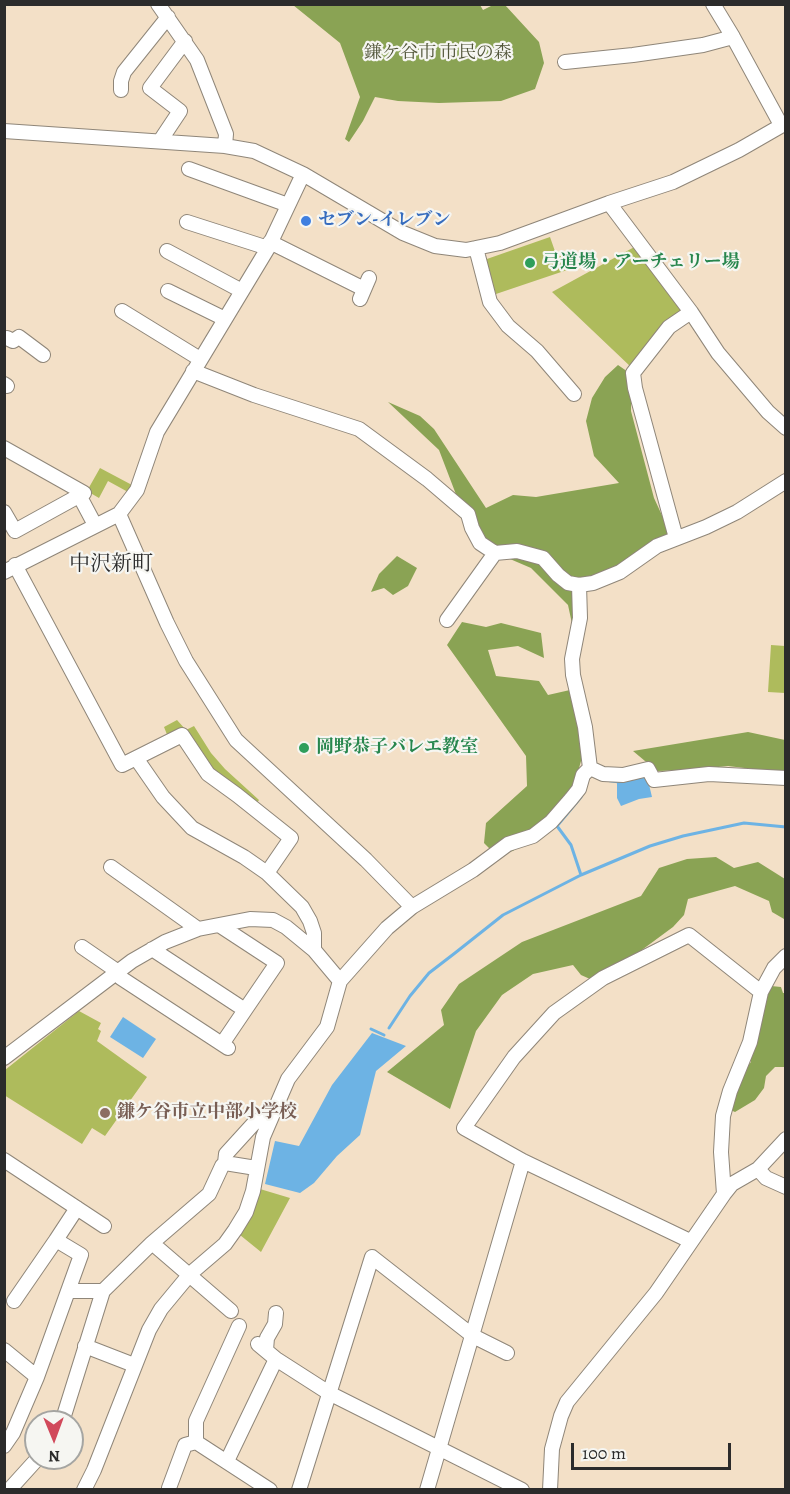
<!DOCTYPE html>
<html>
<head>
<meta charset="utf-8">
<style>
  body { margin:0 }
  #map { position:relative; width:790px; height:1494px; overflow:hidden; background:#f3e0c7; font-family:Alegreya,serif }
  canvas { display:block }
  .frame { position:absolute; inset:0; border:6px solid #2b2b2b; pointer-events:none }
  .north { position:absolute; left:24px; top:1410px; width:60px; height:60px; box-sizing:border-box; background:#f6f6f2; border:2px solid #a5a5a2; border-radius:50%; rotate:179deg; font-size:16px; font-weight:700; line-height:24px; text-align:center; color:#2b2b2b }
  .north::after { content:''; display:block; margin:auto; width:21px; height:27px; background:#d1495b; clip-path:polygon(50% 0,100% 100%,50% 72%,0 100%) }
  .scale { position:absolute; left:571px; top:1443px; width:160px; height:27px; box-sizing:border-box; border:3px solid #2b2b2b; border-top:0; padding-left:8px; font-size:18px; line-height:21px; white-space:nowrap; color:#2b2b2b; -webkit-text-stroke:4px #f6f6f2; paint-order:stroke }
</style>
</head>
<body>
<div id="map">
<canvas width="790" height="1494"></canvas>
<div class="frame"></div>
<div class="north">N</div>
<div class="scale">100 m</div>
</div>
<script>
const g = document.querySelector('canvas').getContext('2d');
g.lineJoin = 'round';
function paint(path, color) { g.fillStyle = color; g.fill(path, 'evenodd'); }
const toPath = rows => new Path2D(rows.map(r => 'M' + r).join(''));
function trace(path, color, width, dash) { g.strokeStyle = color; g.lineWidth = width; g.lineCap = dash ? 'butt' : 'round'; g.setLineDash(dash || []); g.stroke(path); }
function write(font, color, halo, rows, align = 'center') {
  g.font = font + ' Alegreya,"Noto Serif JP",serif'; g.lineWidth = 4.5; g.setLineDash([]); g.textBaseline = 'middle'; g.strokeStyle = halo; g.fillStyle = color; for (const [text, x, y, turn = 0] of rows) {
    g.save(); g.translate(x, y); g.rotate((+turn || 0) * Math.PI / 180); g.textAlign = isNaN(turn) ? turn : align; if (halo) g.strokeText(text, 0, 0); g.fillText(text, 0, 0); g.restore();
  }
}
const green = toPath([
  [550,237,557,257,572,253,576,267,496,294,484,260],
  [638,245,686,310,632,368,552,292],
  [100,468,132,485,128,492,108,481,99,498,87,491],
  [771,645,785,646,785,693,768,692],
  [177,720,186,730,194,726,211,753,225,769,259,800,257,803,213,774,197,752,168,737,164,727],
  [79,1011,101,1023,98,1029,101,1031,97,1041,147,1077,105,1136,92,1128,82,1144,4,1095,5,1070],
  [260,1189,290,1198,261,1252,240,1235]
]);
const forest = toPath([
  [480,5,483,10,493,5,505,5,539,42,544,63,535,89,501,101,439,103,398,101,375,97,363,121,349,142,345,139,360,97,340,43,293,5],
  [618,365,631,374,631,411,654,498,671,535,610,572,580,582,574,633,568,605,531,568,475,544,439,450,388,402,420,416,434,429,486,508,513,495,536,497,619,483,594,456,586,421,592,398,605,377],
  [397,556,417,568,408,586,393,595,384,588,371,592,379,574],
  [462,622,486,627,501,623,541,633,544,658,518,646,488,650,496,676,539,681,548,695,570,690,583,754,572,793,549,820,513,851,496,855,484,843,486,823,527,786,526,756,447,645],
  [748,732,785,740,785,773,728,766,690,770,657,771,633,751],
  [716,857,734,868,758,862,785,879,786,918,784,919,772,912,769,901,735,886,688,899,684,915,673,927,635,955,590,979,581,975,573,965,533,974,502,995,476,1031,450,1109,387,1072,444,1025,441,1010,459,984,522,942,641,896,659,868,687,859],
  [771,986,781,987,783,993,785,993,785,1067,775,1067,766,1076,764,1088,755,1100,735,1112,728,1109,741,1074,751,1062,750,1052,764,997]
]);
const water = toPath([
  [646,772,652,797,639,799,621,806,617,798,617,777],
  [123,1017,156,1039,143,1058,110,1037],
  [372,1033,406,1046,376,1071,360,1135,337,1156,314,1183,300,1193,265,1184,275,1141,299,1146,332,1085]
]);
const stream = toPath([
  [605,780,619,782],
  [581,797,557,826,571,845,581,875],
  [389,1028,410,996,429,973,455,953,503,915,581,875,650,846,683,836,744,823,786,827],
  [371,1029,384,1035]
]);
const minor = toPath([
  [158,4,197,60,226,134,225,146],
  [713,4,733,37,781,125],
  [565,62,633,55,703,45,733,37],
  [121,90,121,81,124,72,168,17],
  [4,131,225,146,254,151,303,174,403,233,435,246,466,250,500,243,609,203,673,182,739,150,786,123],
  [160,141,180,111,150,88,185,41],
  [189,169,288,205],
  [609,203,691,312,718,353,768,412,786,428],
  [187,222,268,248],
  [270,242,364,289],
  [476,248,490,302,508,326,537,351,574,394],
  [167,251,242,291],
  [168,291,225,319],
  [360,299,369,278],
  [122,311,200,359],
  [7,338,13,341,19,337,43,355],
  [193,371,254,395,359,429,427,479,468,514,472,528,480,543,495,553,517,551,543,558,558,575,568,583,579,585,593,583,620,572,657,546,706,527,737,512,786,481],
  [4,384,7,386],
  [4,448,84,493,15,531,4,512],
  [79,495,95,525],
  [119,514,167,623,186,661,236,740,366,860,412,907],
  [676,538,635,388,633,373,669,327,691,312],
  [15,565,122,765,136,758,163,797,192,828,244,857,267,873,302,907,310,921,314,933,314,950],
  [4,572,119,514,137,490,157,432,268,248,303,174],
  [579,585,580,618,572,659,573,675,585,727,590,768],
  [447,620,495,553],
  [136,758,182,735,208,774,237,795,291,838,267,873],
  [111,867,198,929],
  [82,947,114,969,121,978,228,1048],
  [152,949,245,1010,277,963,219,925],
  [222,1044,245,1010],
  [4,1058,132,961,165,942,198,929,250,919,273,920,286,927,314,950,340,981],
  [4,1160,104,1226],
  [225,1163,226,1154,256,1121,268,1123],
  [758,1169,766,1178,786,1187],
  [724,1194,721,1152,723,1116,730,1091,750,1042,761,992,774,968,786,956],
  [690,1241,523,1161,464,1128,514,1057,554,1013,603,978,689,935,761,992],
  [152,1243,231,1311],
  [69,1291,103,1291],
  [14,1301,56,1240],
  [258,1344,276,1359,329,1393,522,1490],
  [85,1346,134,1365],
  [4,1350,37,1377],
  [266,1350,267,1338,275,1324,276,1313],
  [62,1422,103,1291,152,1243,209,1194,222,1166,225,1163,256,1168],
  [196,1442,196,1421,239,1326],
  [4,1446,13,1433,37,1377,81,1255,56,1240,77,1208],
  [227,1461,276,1359],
  [169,1488,185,1445,196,1442,270,1490],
  [9,1490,38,1458],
  [84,1490,94,1470,149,1330,161,1309,190,1274,225,1244,235,1230,246,1212,253,1191,263,1137,288,1079,327,1027,340,981,387,928,412,907,473,870,508,844,533,836,551,822,571,799,579,789,583,775,590,768,603,774,623,775,648,769,654,780,709,774,786,778],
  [299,1490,372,1257,473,1336,507,1353],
  [427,1490,523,1161],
  [550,1490,552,1449,561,1416,567,1402,656,1293,724,1194,732,1184,758,1169,786,1139]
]);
const markers = [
  [306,221,6,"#3f7fe0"],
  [530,263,6,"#2e9e5b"],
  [304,748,6,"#2e9e5b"],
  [105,1113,6,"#8d6e63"]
];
const parkNames = [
  ["鎌ケ谷市 市民の森",438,54]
];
const shopNames = [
  ["セブン-イレブン",318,221]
];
const leisureNames = [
  ["弓道場・アーチェリー場",542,263],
  ["岡野恭子バレエ教室",316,748]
];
const educationNames = [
  ["鎌ケ谷市立中部小学校",117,1113]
];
const quarterNames = [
  ["中沢新町",111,565]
];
paint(green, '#aebb5c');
paint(forest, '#8aa354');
paint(water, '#6db3e4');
trace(stream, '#6db3e4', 3);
trace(minor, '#8f8679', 16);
trace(minor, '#fff', 14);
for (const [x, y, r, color] of markers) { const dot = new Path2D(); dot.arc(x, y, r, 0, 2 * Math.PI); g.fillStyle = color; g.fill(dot); trace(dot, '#f6f6f2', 2); }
write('18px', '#52563a', '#f6f6f2', parkNames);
write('bold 18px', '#366cbe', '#f6f6f2', shopNames, 'left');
write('bold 18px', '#27864d', '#f6f6f2', leisureNames, 'left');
write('bold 18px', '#785e54', '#f6f6f2', educationNames, 'left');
write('21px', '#2b2b2b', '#f6f6f2', quarterNames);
</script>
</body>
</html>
